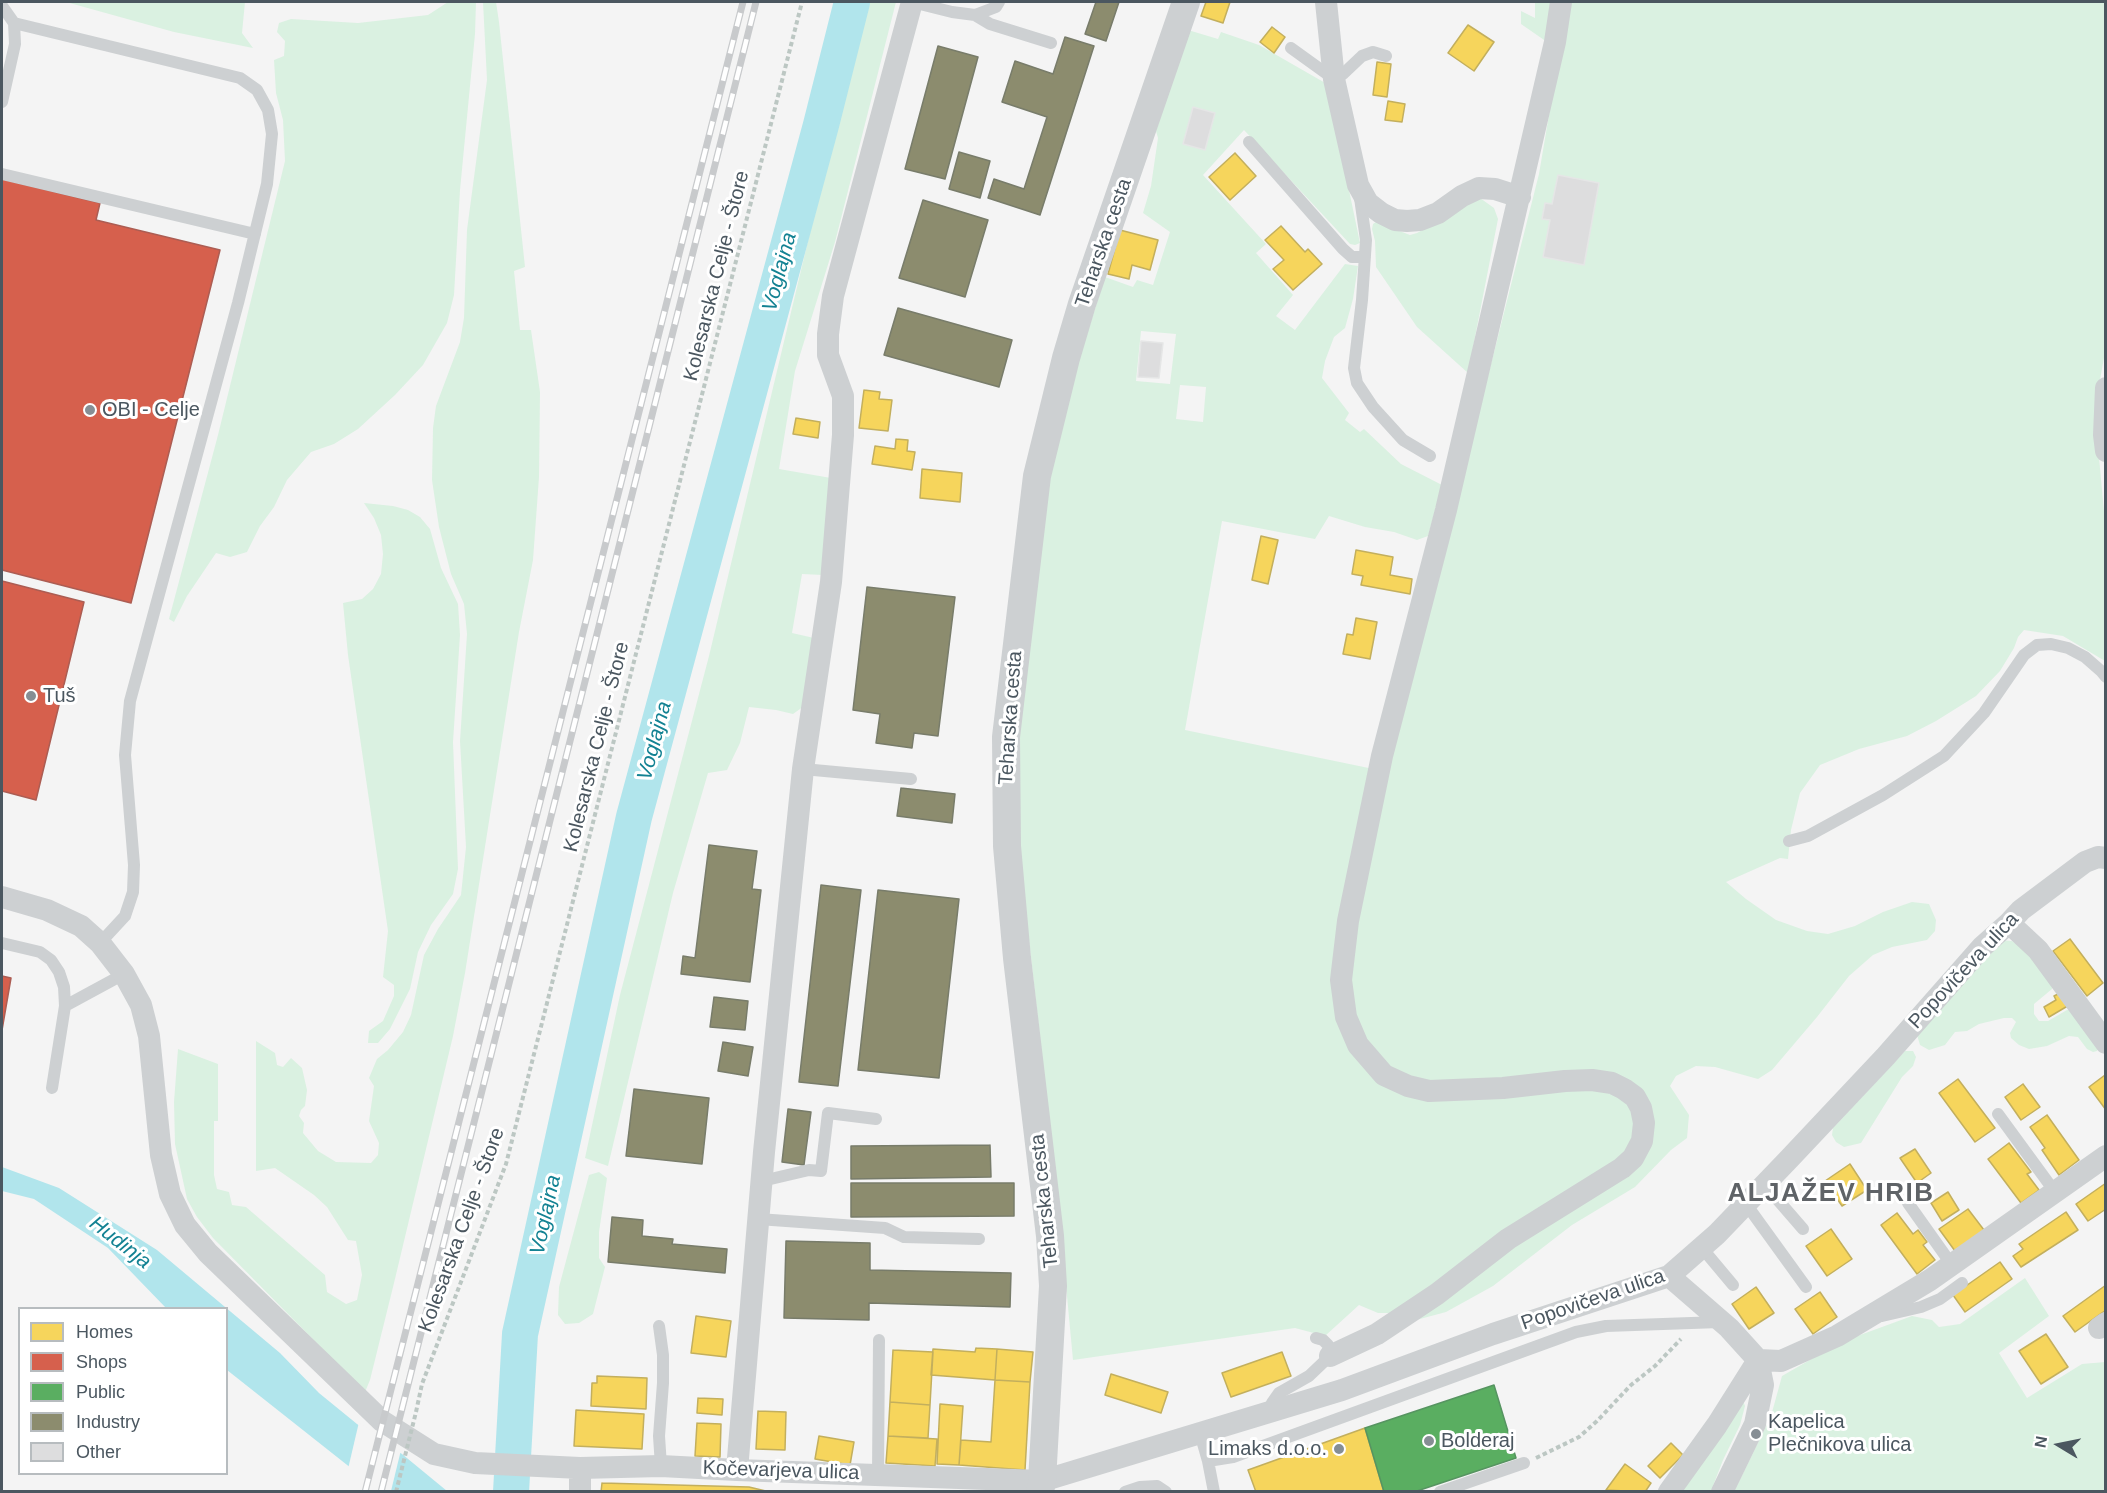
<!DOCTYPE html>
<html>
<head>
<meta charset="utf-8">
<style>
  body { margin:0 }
  #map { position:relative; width:2107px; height:1493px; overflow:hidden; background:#f4f4f4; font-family:Arial,sans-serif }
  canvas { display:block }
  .frame { position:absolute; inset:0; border:3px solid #4b5760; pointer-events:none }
  .legend { position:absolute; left:18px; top:1307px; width:210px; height:168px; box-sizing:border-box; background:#fff; border:2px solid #b7bcbf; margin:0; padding:8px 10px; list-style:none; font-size:18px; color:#4b5760 }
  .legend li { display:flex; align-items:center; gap:12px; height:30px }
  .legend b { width:30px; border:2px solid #b7bcbf }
  .north { position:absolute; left:2029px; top:1415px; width:60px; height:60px; -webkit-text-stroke:4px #fff; paint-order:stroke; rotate:280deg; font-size:16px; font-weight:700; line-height:24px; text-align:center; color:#4b5760 }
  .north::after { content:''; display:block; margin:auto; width:21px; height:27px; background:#4b5760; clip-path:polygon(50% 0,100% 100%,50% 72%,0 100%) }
</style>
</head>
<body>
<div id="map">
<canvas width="2107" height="1493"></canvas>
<div class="frame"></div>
<ul class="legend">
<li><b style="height:16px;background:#f6d55c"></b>Homes</li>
<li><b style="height:16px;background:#d6604d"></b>Shops</li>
<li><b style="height:16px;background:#5aae61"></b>Public</li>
<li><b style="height:16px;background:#8c8c6e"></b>Industry</li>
<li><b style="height:16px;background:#ddddde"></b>Other</li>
</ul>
<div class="north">N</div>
</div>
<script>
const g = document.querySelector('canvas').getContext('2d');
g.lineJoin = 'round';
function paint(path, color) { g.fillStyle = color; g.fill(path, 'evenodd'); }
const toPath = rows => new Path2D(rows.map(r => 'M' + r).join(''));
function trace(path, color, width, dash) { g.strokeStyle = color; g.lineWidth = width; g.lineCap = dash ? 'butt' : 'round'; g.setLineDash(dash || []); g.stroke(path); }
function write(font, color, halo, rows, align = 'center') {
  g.font = font + ' Arial,sans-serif'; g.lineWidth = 6; g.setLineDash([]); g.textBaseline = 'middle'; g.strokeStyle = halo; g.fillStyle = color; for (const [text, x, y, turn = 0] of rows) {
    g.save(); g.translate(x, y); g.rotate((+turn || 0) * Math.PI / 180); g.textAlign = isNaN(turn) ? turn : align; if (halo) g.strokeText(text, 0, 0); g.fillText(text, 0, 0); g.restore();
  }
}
const green = toPath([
  [66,2,245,2,242,33,253,48,174,32],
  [448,2,476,2,475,34,460,190,454,295,447,323,423,365,395,395,358,429,334,444,311,452,287,480,274,507,260,526,247,552,230,557,216,553,187,596,174,622,169,619,218,435,285,161,283,120,276,93,274,60,284,56,285,41,277,32,279,23,291,19,358,23,428,15],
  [483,2,496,2,499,22,525,267,514,271,520,330,531,330,540,392,539,477,533,560,519,632,465,973,453,1036,394,1283,370,1380,365,1392,213,1238,197,1217,187,1199,175,1144,174,1102,178,1049,218,1064,218,1121,214,1121,214,1175,217,1189,229,1192,232,1205,246,1207,325,1275,327,1292,346,1304,357,1300,362,1275,356,1241,348,1240,327,1207,314,1195,275,1168,256,1171,256,1041,275,1053,277,1065,283,1067,291,1058,302,1068,307,1090,305,1106,301,1110,299,1116,304,1123,303,1133,318,1151,336,1162,371,1163,378,1155,379,1143,369,1121,374,1086,369,1078,377,1059,388,1050,403,1032,411,1015,424,955,438,929,461,895,466,847,460,741,467,634,464,604,451,574,439,527,432,480,433,428,436,406,460,342,464,318,467,230,487,80],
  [865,2,896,2,835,242,795,371,779,469,831,478,823,575,802,574,792,633,814,638,807,704,793,714,776,710,749,707,740,743,727,770,708,773,673,893,608,1166,585,1158,620,995,709,656],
  [1535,2,1553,2,1547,42,1521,24,1521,11,1535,18],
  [1568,2,2105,2,2106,347,2097,396,2097,436,2106,533,2105,661,2063,636,2024,630,2018,637,2014,648,2000,671,1976,696,1936,721,1907,736,1859,749,1820,765,1800,793,1791,830,1788,859,1780,858,1726,882,1746,899,1776,920,1807,931,1828,934,1855,926,1883,912,1912,902,1929,904,1936,920,1935,931,1927,940,1892,947,1873,955,1849,976,1817,1017,1772,1070,1758,1079,1715,1067,1696,1066,1676,1076,1670,1086,1689,1115,1687,1138,1671,1150,1635,1187,1572,1225,1493,1286,1446,1312,1405,1323,1390,1313,1378,1313,1359,1305,1325,1336,1295,1328,1073,1360,1056,1179,1017,834,1017,730,1047,480,1068,394,1105,277,1133,287,1137,280,1153,285,1170,232,1143,213,1151,186,1158,138,1156,131,1188,30,1218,39,1221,32,1259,45,1327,84,1360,243,1355,245,1350,244,1244,130,1203,175,1266,244,1256,253,1293,295,1276,316,1295,330,1345,264,1358,266,1353,299,1345,328,1334,337,1325,361,1322,378,1349,413,1345,420,1360,432,1364,429,1401,464,1442,485,1428,536,1417,540,1394,532,1365,527,1329,516,1315,539,1222,521,1185,730,1388,772,1539,174],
  [1141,331,1176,334,1170,384,1136,381],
  [1180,385,1206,387,1203,422,1176,419],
  [1480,198,1494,208,1498,219,1468,373,1417,327,1376,267,1375,241,1372,229,1373,224,1376,222,1410,235,1417,233],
  [364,503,393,506,408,510,420,517,430,529,441,568,458,604,460,635,453,742,458,869,453,894,431,925,418,952,410,989,390,1029,378,1043,368,1043,369,1031,383,1021,394,996,394,985,383,977,388,931,348,655,343,603,362,599,373,589,381,574,383,554,381,535,374,518],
  [1999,940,2012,941,2027,951,2054,981,2052,989,2034,1004,2034,1014,2039,1021,2048,1021,2067,1010,2075,1010,2099,1047,2097,1051,2093,1052,2087,1049,2078,1037,2069,1036,2047,1046,2029,1049,2019,1045,2011,1038,2010,1033,2016,1022,2012,1018,2004,1018,1979,1024,1967,1031,1955,1032,1945,1045,1929,1050,1920,1045,1917,1035],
  [1905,1051,1913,1051,1916,1057,1913,1066,1902,1077,1861,1143,1844,1147,1836,1142,1832,1135,1833,1128],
  [599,1172,607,1178,599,1232,599,1258,605,1267,593,1314,579,1323,565,1324,558,1315,559,1287,589,1175],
  [2025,1278,2049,1316,1999,1353,2027,1398,2082,1364,2105,1362,2105,1491,1734,1492,1771,1416,1782,1376,1841,1342,1912,1316,1932,1320,1939,1327,1960,1324],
  [1743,1401,1745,1406,1740,1425,1723,1460,1711,1491,1680,1492]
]);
const water = toPath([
  [2,1167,59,1188,157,1250,280,1353,319,1393,357,1424,402,1454,447,1491,380,1491,227,1370,226,1308,166,1308,108,1248,34,1199,2,1191]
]);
const pier = toPath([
  [359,1422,401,1450,391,1491,376,1492,348,1469]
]);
const homes = toPath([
  [1206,2,1230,2,1223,23,1201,16,1206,2],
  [1468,25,1494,42,1474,71,1448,53,1468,25],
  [1272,27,1285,37,1274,53,1260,42,1272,27],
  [1377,62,1391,64,1387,97,1373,95,1377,62],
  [1388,101,1405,104,1402,122,1385,120,1388,101],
  [1235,153,1256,176,1230,200,1209,177,1235,153],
  [1281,226,1305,252,1308,249,1322,264,1293,290,1273,269,1284,260,1265,240,1281,226],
  [1120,230,1158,240,1150,270,1132,265,1129,279,1108,274,1120,230],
  [864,390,880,392,879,399,892,400,888,431,859,428,864,390],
  [796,418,820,422,818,438,793,434,796,418],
  [896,439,908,440,907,451,915,452,912,470,872,464,875,446,895,449,896,439],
  [922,469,962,473,960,502,920,498,922,469],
  [1261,536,1278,540,1268,584,1252,580,1261,536],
  [1356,550,1393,557,1390,575,1412,579,1410,594,1361,585,1363,576,1352,574,1356,550],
  [1356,618,1377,622,1370,659,1343,654,1347,634,1353,635,1356,618],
  [2070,939,2103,983,2087,996,2053,951,2070,939],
  [2064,991,2071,1004,2049,1017,2044,1007,2056,1000,2054,996,2064,991],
  [2105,1075,2106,1075,2106,1110,2089,1087,2105,1075],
  [1958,1079,1995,1128,1975,1142,1939,1093,1958,1079],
  [2023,1084,2040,1107,2021,1120,2005,1097,2023,1084],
  [2047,1115,2079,1160,2059,1175,2042,1150,2045,1148,2030,1127,2047,1115],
  [2009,1143,2031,1172,2027,1174,2039,1190,2021,1203,1988,1159,2009,1143],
  [1915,1149,1931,1173,1917,1183,1900,1158,1915,1149],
  [1850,1164,1867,1190,1842,1206,1825,1181,1850,1164],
  [2106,1183,2106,1209,2088,1221,2076,1204,2106,1183],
  [1948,1192,1959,1210,1942,1221,1931,1203,1948,1192],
  [1968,1209,1984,1230,1955,1251,1939,1229,1968,1209],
  [2066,1212,2078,1230,2021,1267,2013,1256,2023,1249,2019,1244,2066,1212],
  [1897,1213,1913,1234,1918,1230,1927,1242,1923,1245,1935,1260,1917,1274,1881,1225,1897,1213],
  [1831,1229,1852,1259,1827,1276,1806,1246,1831,1229],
  [2000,1262,2012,1279,1965,1312,1953,1295,2000,1262],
  [2106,1285,2106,1310,2075,1332,2063,1316,2106,1285],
  [1756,1287,1774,1313,1749,1329,1732,1304,1756,1287],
  [1820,1292,1837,1317,1813,1334,1795,1309,1820,1292],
  [696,1316,731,1321,726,1357,691,1353,696,1316],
  [2046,1334,2068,1367,2041,1384,2019,1351,2046,1334],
  [976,1348,997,1349,995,1380,931,1375,933,1349,975,1352,976,1348],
  [997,1349,1033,1352,1030,1382,995,1380,997,1349],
  [893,1350,933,1352,930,1405,890,1402,893,1350],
  [1282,1352,1291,1376,1231,1397,1222,1373,1282,1352],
  [1111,1374,1168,1392,1161,1413,1105,1395,1111,1374],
  [597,1376,647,1378,646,1409,591,1406,592,1383,597,1383,597,1376],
  [995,1380,1030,1382,1025,1470,959,1465,961,1440,991,1442,995,1380],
  [698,1398,723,1399,722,1415,697,1413,698,1398],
  [890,1402,930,1405,928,1438,888,1436,890,1402],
  [940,1404,963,1406,959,1465,937,1464,940,1404],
  [576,1410,644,1414,642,1449,574,1446,576,1410],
  [758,1411,786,1412,785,1450,756,1449,758,1411],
  [697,1423,721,1424,720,1457,695,1456,697,1423],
  [1365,1428,1384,1492,1256,1492,1248,1470,1365,1428],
  [819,1436,854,1442,850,1465,815,1459,819,1436],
  [888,1436,937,1439,935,1466,886,1463,888,1436],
  [1671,1443,1683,1455,1660,1478,1648,1466,1671,1443],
  [1625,1464,1651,1483,1645,1492,1606,1490,1625,1464],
  [602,1483,749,1487,770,1492,601,1492,602,1483]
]);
const shops = toPath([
  [2,179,100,203,96,220,220,250,131,603,2,570,2,179],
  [2,581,84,602,36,800,2,791,2,581],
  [2,976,11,978,2,1030,2,976]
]);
const public = toPath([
  [1494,1385,1516,1458,1414,1492,1384,1492,1365,1428,1494,1385]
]);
const industry = toPath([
  [1096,2,1119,2,1106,41,1085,34,1096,2],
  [1065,37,1094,46,1040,215,988,198,994,179,1024,189,1047,117,1002,102,1015,61,1053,74,1065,37],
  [938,46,978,57,945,179,905,169,938,46],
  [959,152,990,161,980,198,949,189,959,152],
  [923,200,988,220,965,297,899,278,923,200],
  [898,308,1012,340,999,387,884,355,898,308],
  [867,587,955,597,938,736,914,733,912,748,876,743,880,714,853,710,867,587],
  [901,788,955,794,952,823,897,816,901,788],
  [709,845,757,851,752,889,761,890,750,982,681,974,683,956,695,958,709,845],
  [821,885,861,890,838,1086,799,1082,821,885],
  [878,890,959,899,939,1078,858,1070,878,890],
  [714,997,748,1001,745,1030,710,1027,714,997],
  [723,1042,753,1047,748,1076,718,1071,723,1042],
  [634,1089,709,1098,702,1164,626,1156,634,1089],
  [788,1109,811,1112,804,1165,782,1162,788,1109],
  [990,1145,991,1177,851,1179,851,1146,990,1145],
  [851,1183,1014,1183,1014,1216,851,1217,851,1183],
  [612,1217,643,1220,642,1236,673,1239,672,1244,727,1249,725,1273,608,1262,612,1217],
  [786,1241,870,1243,870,1270,1011,1273,1010,1307,869,1303,869,1320,784,1318,786,1241]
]);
const river = toPath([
  [511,1492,520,1334,634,817,821,125,852,2]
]);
const building = toPath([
  [1193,107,1215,113,1205,150,1183,144,1193,107],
  [1558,175,1599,183,1584,265,1543,257,1550,220,1542,219,1545,203,1552,204,1558,175],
  [1141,341,1163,343,1159,378,1138,377,1141,341]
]);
const path = toPath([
  [416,1412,422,1384,506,1164,802,2],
  [1536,1458,1579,1437,1597,1421,1631,1385,1655,1366,1681,1339]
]);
const service = toPath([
  [912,2,952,12,975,15,996,7,999,2],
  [2,6,14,23,15,44,2,102],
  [975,15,990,24,1051,43],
  [14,23,240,78,257,90,268,110,272,134,267,184,238,303,130,701,125,755,134,865,133,892,125,916,100,943],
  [1291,48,1334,79,1343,74,1362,56,1373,52,1386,56],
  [1249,142,1343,249,1352,257,1365,257],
  [2,174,255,234],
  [1360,198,1366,240,1362,300,1354,368,1357,383,1373,407,1403,440,1430,456],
  [803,769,911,779],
  [1789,841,1808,836,1883,795,1944,756,1984,713,2024,655,2037,645,2051,644,2068,648,2085,657,2101,671,2106,677],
  [2,943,40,952,51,960,59,972,64,987,65,1006,52,1088],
  [65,1006,124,974],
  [1998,1114,2055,1192],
  [762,1181,809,1170,821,1171,828,1113,876,1119],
  [1764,1184,1803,1229],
  [1908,1203,1952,1265],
  [1746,1204,1806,1287],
  [758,1219,885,1228,904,1237,979,1239],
  [1702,1248,1733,1285],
  [1882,1316,1921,1307,1940,1299,1962,1283],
  [659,1326,663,1355,663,1383,659,1436,661,1466],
  [1269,1411,1272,1403,1279,1393,1309,1376,1330,1356,1328,1345,1323,1340,1316,1338],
  [1200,1433,1208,1461,1233,1457,1576,1332,1606,1326,1720,1322],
  [1208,1461,1214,1492],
  [878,1475,879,1340],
  [1125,1492,1140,1487,1157,1486,1166,1492],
  [1440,1492,1524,1463]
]);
const minor = toPath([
  [1326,2,1334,79,1358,185,1368,203,1381,213,1395,220,1407,221,1420,220,1438,213,1462,196,1479,188,1495,189,1520,197],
  [2106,388,2104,435,2106,451],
  [2,897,47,910,81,926,100,943,124,974,141,1005,149,1036,161,1155,170,1194,185,1225,208,1253,382,1421,434,1454,475,1463,580,1468,661,1466,737,1470,1042,1481,1342,1390,1493,1334,1669,1276,1717,1234,1789,1159,1886,1056,1982,947,2009,923,2021,910,2085,862,2098,857,2106,858],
  [2009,923,2038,950,2106,1043],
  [1669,1276,1729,1328,1758,1360,1763,1385,1755,1424,1722,1492],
  [2099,1328,2106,1323],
  [1330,1356,1377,1334,1437,1294,1508,1239,1622,1168,1633,1158,1642,1141,1644,1123,1641,1108,1635,1097,1624,1089,1612,1083,1592,1080,1565,1081,1503,1088,1429,1091,1408,1086,1384,1075,1358,1045,1346,1017,1341,980,1348,921,1382,756,1446,510,1555,42,1561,2],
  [737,1470,764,1152,803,769,831,582,843,435,843,396,828,355,828,334,833,296,912,2],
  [580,1492,580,1468],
  [1669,1492,1717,1425,1758,1360,1781,1361,1837,1336,1930,1280,2106,1156]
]);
const tertiary = toPath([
  [1040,1492,1042,1481,1053,1286,1050,1236,1017,958,1007,846,1006,737,1037,476,1066,358,1082,304,1186,2]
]);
const rail = toPath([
  [365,1492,743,2],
  [381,1492,756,2]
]);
const pathBridge = toPath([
  [396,1492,416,1412]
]);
const markers = [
  [90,410,6,"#868e94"],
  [31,696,6,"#868e94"],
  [1756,1434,6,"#868e94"],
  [1429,1441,6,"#868e94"],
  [1339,1449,6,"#868e94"]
];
const streetNames = [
  ["Teharska cesta",1104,243,-71],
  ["Kolesarska Celje - Štore",717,276,-76],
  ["Teharska cesta",1011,718,-86],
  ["Kolesarska Celje - Štore",597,747,-76],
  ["Popovičeva ulica",1964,971,-47],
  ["Teharska cesta",1045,1201,-96],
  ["Kolesarska Celje - Štore",462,1230,-70],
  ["Popovičeva ulica",1593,1300,-19],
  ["Kočevarjeva ulica",781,1471,2]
];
const poiNames = [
  ["OBI - Celje",102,410],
  ["Tuš",43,696],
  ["Kapelica",1768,1422],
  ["Plečnikova ulica",1768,1445],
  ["Bolderaj",1441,1441],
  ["Limaks d.o.o.",1327,1449,"right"]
];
const waterNames = [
  ["Voglajna",780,272,-75],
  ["Voglajna",655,741,-75],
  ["Voglajna",546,1215,-78],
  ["Hudinja",120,1243,38]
];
const districtNames = [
  ["ALJAŽEV HRIB",1831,1194]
];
paint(green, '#daf1e1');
paint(water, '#b1e5ec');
paint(pier, '#f4f4f4');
paint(homes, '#f6d55c');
trace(homes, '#c3af5d', 1.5);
paint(shops, '#d6604d');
trace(shops, '#ac5d53', 1.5);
paint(public, '#5aae61');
trace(public, '#569461', 1.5);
paint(industry, '#8c8c6e');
trace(industry, '#787c6a', 1.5);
trace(river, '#b1e5ec', 36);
paint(building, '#ddddde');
trace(building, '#e5e6e6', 1.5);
trace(path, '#bcc7c3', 4, [4.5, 3]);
trace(service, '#cdd0d2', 12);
trace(minor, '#cdd0d2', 22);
trace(tertiary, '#cdd0d2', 28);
trace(rail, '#c8cacc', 7);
trace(rail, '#fff', 4.5, [14]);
trace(pathBridge, '#bcc7c3', 4, [4.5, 3]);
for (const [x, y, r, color] of markers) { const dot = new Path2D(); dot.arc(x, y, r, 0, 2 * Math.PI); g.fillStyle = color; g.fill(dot); trace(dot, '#fff', 2); }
write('20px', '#4b5760', '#fff', streetNames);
write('20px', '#4b5760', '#fff', poiNames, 'left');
write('italic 21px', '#138293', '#fff', waterNames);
g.letterSpacing = '1.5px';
write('bold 26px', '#5f6367', '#fff', districtNames);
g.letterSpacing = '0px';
</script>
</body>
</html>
